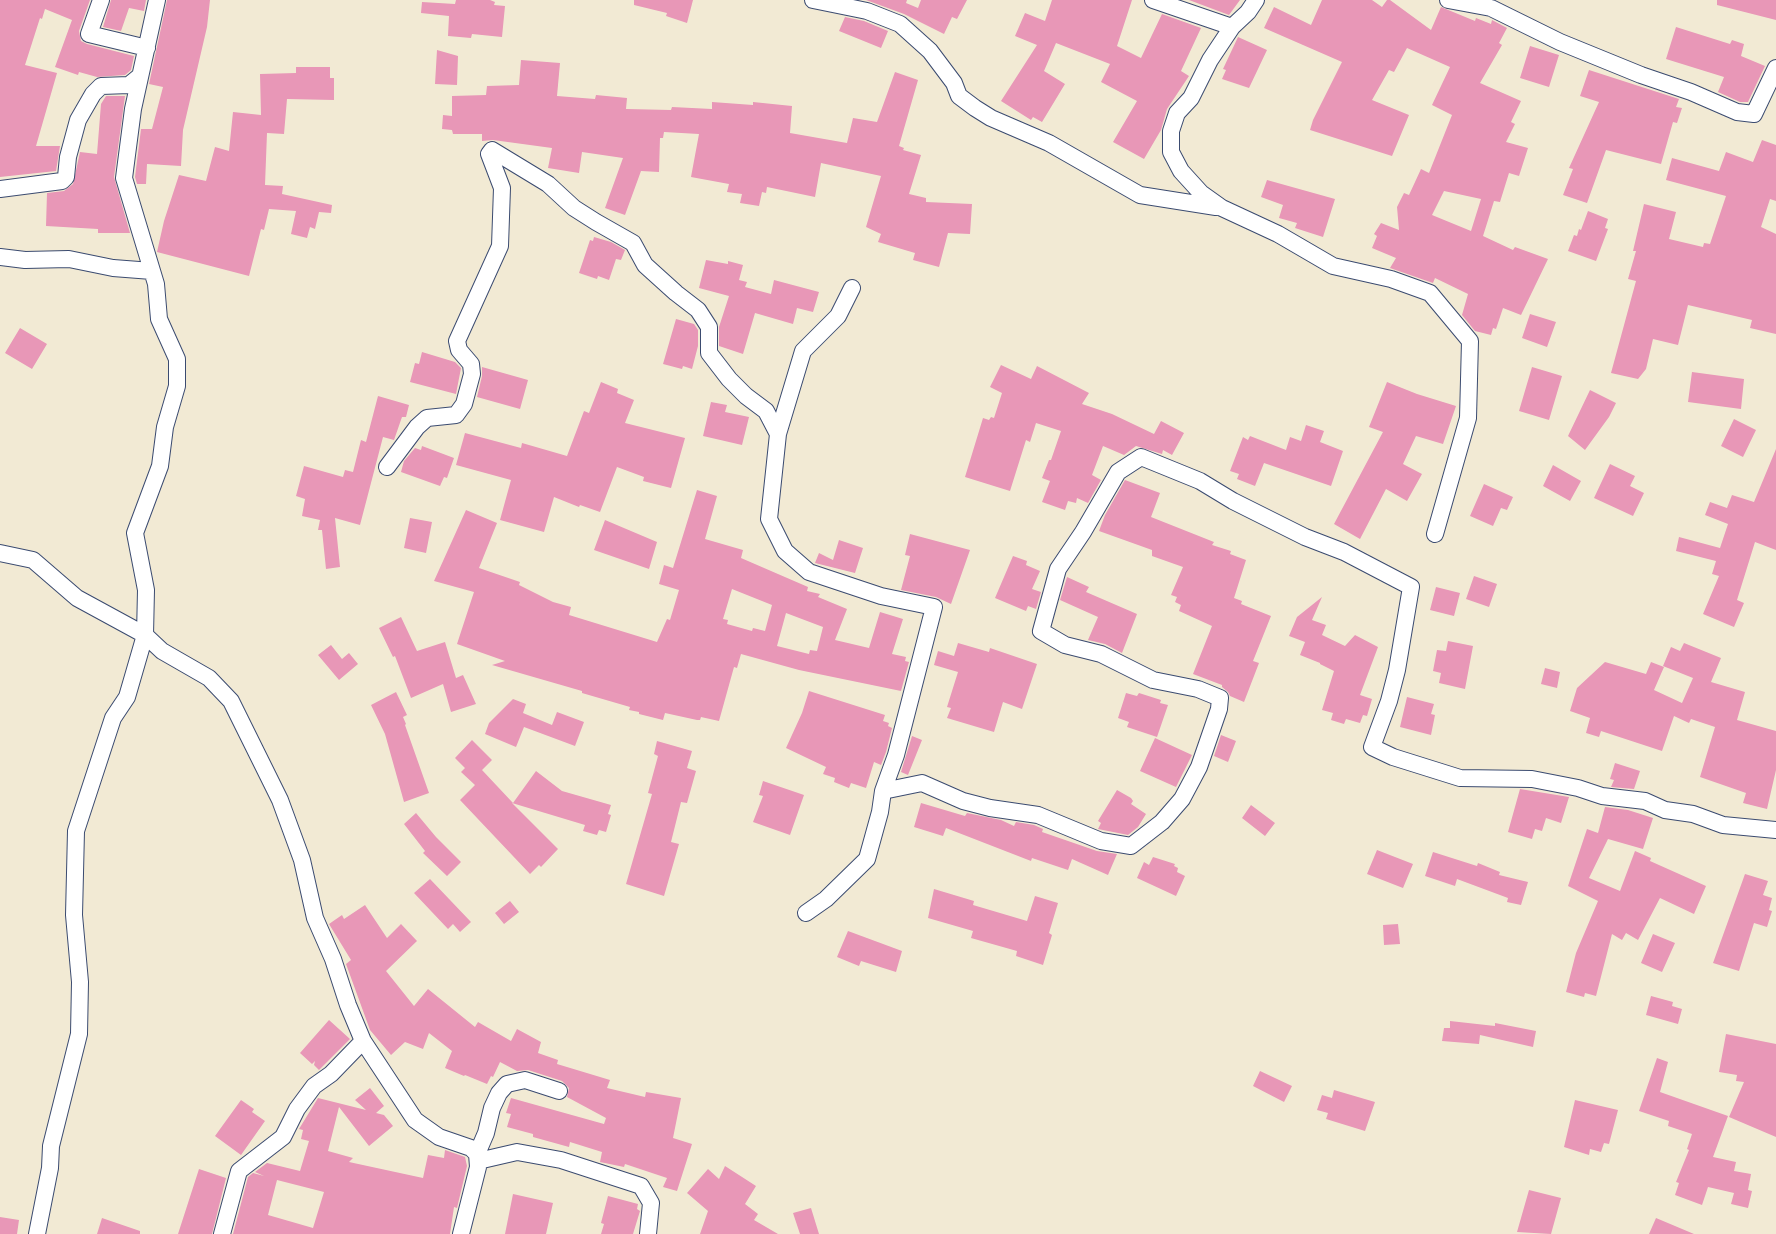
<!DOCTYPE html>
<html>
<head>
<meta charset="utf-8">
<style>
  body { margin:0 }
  canvas { display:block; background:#f2ead4 }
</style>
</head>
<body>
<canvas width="1776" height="1234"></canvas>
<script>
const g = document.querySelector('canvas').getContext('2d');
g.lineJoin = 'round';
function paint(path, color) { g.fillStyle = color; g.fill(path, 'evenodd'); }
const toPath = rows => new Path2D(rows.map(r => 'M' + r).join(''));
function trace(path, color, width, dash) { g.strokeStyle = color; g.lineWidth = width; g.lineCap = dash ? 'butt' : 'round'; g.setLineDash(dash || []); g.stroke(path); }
const building = toPath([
  [0,0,90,0,79,31,81,41,87,44,134,56,131,70,125,75,97,77,79,72,78,75,55,67,72,20,45,9,42,19,40,18,25,65,57,73,36,146,60,146,56,171,0,177],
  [111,0,146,0,144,11,129,8,121,31,103,27],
  [167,0,210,0,207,27,183,130,181,166,147,164,146,184,137,184,135,177,141,129,152,129,163,87,149,84],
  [456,0,490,0,495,2,494,5,505,6,502,37,472,34,471,38,448,36,449,16,421,13,422,2,455,4],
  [634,0,693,0,687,23,666,16,667,13,634,5],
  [866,0,907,0,906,3,918,8,921,0,967,0,957,19,952,17,944,34,904,14],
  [1052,0,1132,0,1117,46,1141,58,1162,14,1201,28,1181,71,1189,76,1167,109,1161,130,1144,159,1113,142,1137,101,1101,82,1110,64,1056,43,1044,71,1065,84,1042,122,1033,117,1031,120,1001,101,1037,45,1015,36,1025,13,1045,21],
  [1189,0,1240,0,1229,15],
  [1322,0,1372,0,1382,7,1387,0,1390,0,1431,30,1441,7,1475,21,1476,18,1491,24,1492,20,1507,28,1499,43,1502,45,1480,83,1521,101,1511,122,1515,124,1506,142,1528,148,1519,176,1509,173,1500,202,1494,201,1483,236,1513,250,1515,247,1548,259,1521,315,1503,308,1496,329,1493,328,1491,335,1475,331,1462,315,1468,294,1435,278,1433,283,1390,268,1396,258,1372,248,1377,236,1374,234,1381,223,1399,230,1397,207,1404,193,1409,195,1421,169,1429,173,1452,115,1432,105,1450,67,1407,48,1394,72,1389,70,1372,100,1409,115,1392,156,1310,130,1313,120,1342,62,1264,28,1274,7,1311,25],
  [1444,191,1481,199,1471,231,1432,215],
  [1717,0,1776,0,1776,20,1717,5],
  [845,17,864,21,888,31,881,48,839,31],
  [1676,27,1730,44,1732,40,1744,44,1741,56,1765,66,1748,102,1740,102,1718,92,1724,77,1666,59],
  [1238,37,1267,50,1249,88,1222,79,1226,70,1223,69],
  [1530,46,1559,55,1549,87,1520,78],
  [437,50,458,56,457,85,435,84],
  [521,60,560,63,557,96,595,99,596,95,627,98,626,109,671,110,672,107,712,109,712,102,753,105,753,102,792,106,790,133,847,143,853,118,877,122,895,72,918,80,899,146,904,148,903,150,921,155,909,194,926,198,926,202,972,204,970,234,948,233,939,267,913,260,915,253,878,242,881,234,866,227,881,176,821,163,815,197,767,187,766,193,762,192,759,206,740,203,742,194,727,192,729,184,691,177,699,134,664,132,663,138,660,138,659,172,641,171,625,215,605,208,623,158,582,152,579,173,548,168,552,148,493,140,482,141,482,134,453,134,452,130,442,129,443,115,452,116,452,96,486,95,487,86,519,85],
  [296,67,330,67,330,78,334,78,334,100,287,99,284,134,267,133,265,185,283,186,282,194,332,205,331,213,319,212,315,229,310,227,307,238,291,234,296,211,269,209,264,230,261,229,249,276,157,252,164,221,179,175,206,181,215,147,229,151,233,112,261,115,260,74,296,73],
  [1589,70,1679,99,1676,107,1682,108,1677,123,1673,122,1661,164,1606,150,1587,203,1563,195,1573,169,1569,168,1599,102,1580,96],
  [106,96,125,96,114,177,130,233,98,233,98,229,46,226,47,193,64,191,73,184,80,152,97,154,101,104],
  [1762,140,1776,145,1776,201,1770,199,1761,227,1776,234,1776,334,1750,328,1752,320,1688,305,1678,345,1653,339,1646,369,1638,379,1611,373,1636,281,1628,279,1636,251,1633,251,1644,204,1676,212,1669,239,1703,247,1704,243,1710,244,1726,196,1666,180,1672,158,1719,171,1726,152,1753,162],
  [1267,180,1335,199,1323,237,1295,228,1297,223,1279,218,1283,205,1261,197],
  [1588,211,1608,219,1605,228,1608,229,1596,261,1568,251,1574,235,1577,236,1579,229,1581,230],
  [594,237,611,242,625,250,621,260,616,259,609,280,598,276,597,279,579,273,590,240,593,241],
  [706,260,728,264,728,261,743,265,739,280,747,282,745,287,771,294,774,280,819,292,813,312,797,308,793,324,755,313,743,354,719,346,719,327,729,296,699,288],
  [1530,314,1556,322,1547,347,1522,338],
  [676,319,694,324,698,330,698,346,692,369,683,366,682,369,663,364],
  [20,328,47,344,32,369,5,353],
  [422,352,455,362,461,368,456,394,410,382,415,363,419,364],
  [1001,365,1031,379,1037,366,1089,393,1082,404,1112,414,1154,434,1161,421,1184,433,1172,455,1163,450,1162,454,1136,446,1124,455,1103,446,1092,475,1101,480,1088,503,1077,498,1076,503,1068,501,1065,510,1042,502,1050,481,1042,478,1049,460,1051,460,1061,431,1036,423,1030,442,1026,440,1010,491,965,477,983,418,989,420,991,417,994,418,1002,393,990,387],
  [482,367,528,380,520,409,477,397,482,376],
  [1532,367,1562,376,1549,420,1519,411],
  [1692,372,1744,379,1741,409,1688,402],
  [601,382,618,389,617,393,634,400,625,423,685,438,671,488,643,481,644,477,617,467,600,512,580,505,579,507,554,497,544,532,500,520,511,480,456,465,465,433,521,448,522,443,567,456,584,411,589,413],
  [1387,382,1417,394,1456,406,1443,444,1416,436,1403,464,1422,474,1407,501,1386,489,1360,539,1334,524,1383,432,1369,427],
  [1590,390,1616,403,1609,417,1585,450,1568,436],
  [378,396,409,405,406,417,402,417,394,440,383,437,360,525,335,518,340,567,326,569,322,530,318,530,320,520,302,516,305,499,296,496,304,466,343,477,345,470,353,472,361,440,366,442],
  [711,402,727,405,725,412,749,417,742,445,703,436],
  [1734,419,1756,430,1743,457,1721,446],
  [1306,425,1324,431,1320,442,1343,451,1331,486,1264,463,1255,486,1237,479,1239,474,1230,471,1243,437,1248,440,1250,436,1286,450,1290,437,1301,441],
  [422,446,454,458,447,478,444,477,440,486,401,472,404,461,415,448,421,450],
  [1776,449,1776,550,1755,542,1737,600,1744,603,1734,627,1703,614,1719,576,1712,574,1716,561,1676,551,1679,537,1720,548,1728,524,1705,515,1710,502,1727,508,1732,495,1754,502],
  [1610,464,1635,476,1630,486,1644,493,1633,516,1594,498],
  [1553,465,1581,481,1570,501,1543,486],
  [1125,480,1160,493,1151,517,1214,542,1212,545,1231,551,1230,554,1246,560,1234,598,1242,601,1241,604,1271,616,1253,661,1259,663,1244,702,1230,696,1228,692,1222,687,1222,685,1193,674,1212,626,1179,611,1181,605,1175,602,1177,597,1171,595,1183,567,1152,556,1152,550,1099,531,1105,515],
  [1484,484,1513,497,1507,510,1501,508,1493,526,1470,516],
  [697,490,717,496,705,539,743,550,741,558,808,587,807,591,820,594,818,597,847,609,835,640,869,648,880,612,903,619,892,654,906,657,905,661,909,662,901,691,799,670,741,654,737,668,734,667,719,721,701,717,700,720,697,720,665,713,663,720,639,714,639,712,629,710,630,707,582,693,582,691,492,665,505,661,457,644,474,592,434,581,466,510,497,523,479,568,520,582,519,585,553,602,571,607,569,615,657,642,667,619,670,620,679,590,659,584,664,565,673,568],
  [732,589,772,605,765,631,753,628,752,631,727,624,728,620,723,619],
  [786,613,823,627,817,651,810,650,809,654,777,646],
  [410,518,432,522,426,553,404,548],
  [605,520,657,542,649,569,594,550],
  [910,534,970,550,951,604,936,597,901,590,910,556,905,555],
  [839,540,863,548,855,573,815,563,819,553,833,560],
  [1013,556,1027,561,1026,565,1040,571,1032,589,1041,592,1036,609,1028,606,1026,611,995,598],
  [1474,576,1497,584,1489,607,1466,599],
  [1067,577,1089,587,1086,592,1137,614,1122,653,1105,644,1088,640,1098,617,1060,600],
  [1436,587,1460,593,1454,616,1430,610],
  [1322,597,1312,620,1326,625,1322,635,1345,646,1355,635,1378,647,1360,695,1372,699,1367,716,1363,715,1360,723,1346,719,1344,724,1331,720,1333,713,1322,710,1334,671,1320,664,1320,663,1300,655,1305,642,1289,636,1297,617],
  [401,617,417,651,445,642,456,678,463,675,476,704,451,712,443,684,411,698,395,656,393,657,379,628],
  [1448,641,1473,646,1465,689,1439,683,1441,673,1433,671,1437,650,1446,651],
  [958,643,989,652,990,648,1037,664,1022,709,1003,702,994,732,947,718,951,708,947,707,958,672,934,665,938,651,954,656],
  [1684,643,1721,658,1711,682,1745,692,1737,720,1776,731,1776,770,1767,809,1743,803,1746,793,1700,777,1715,727,1691,719,1689,723,1674,716,1662,751,1601,731,1599,737,1586,733,1590,718,1570,711,1577,688,1605,662,1646,674,1651,662,1664,667,1654,690,1682,703,1693,678,1663,666,1671,647,1680,651],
  [331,645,342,659,349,653,358,664,339,680,318,655],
  [1545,668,1560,672,1557,688,1541,684],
  [809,691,885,715,883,721,889,723,888,726,892,728,886,752,881,765,874,762,866,788,851,783,849,788,834,782,835,778,823,774,826,767,786,748,802,713],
  [396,692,407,715,403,717,406,724,405,725,429,793,404,802,385,734,371,705],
  [1126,693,1137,696,1139,693,1161,700,1160,703,1168,705,1157,737,1127,727,1129,722,1118,718],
  [1407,697,1434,704,1431,714,1435,715,1431,735,1400,727],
  [513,699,526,704,523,713,552,725,557,712,584,722,575,746,524,727,516,747,485,734,489,723],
  [1221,735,1236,741,1228,762,1214,756],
  [912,736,922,740,908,775,901,772],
  [1155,738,1192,755,1176,787,1140,771],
  [472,740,492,760,482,770,513,803,536,771,562,791,611,805,608,814,611,815,606,832,599,830,597,835,583,831,585,825,512,803,558,849,541,867,539,865,530,874,460,800,475,785,461,772,465,768,455,758],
  [657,741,692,751,687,768,696,771,687,803,681,802,671,842,679,844,664,896,626,884,652,794,648,793,658,756,654,754],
  [1615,763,1640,771,1634,789,1611,787,1614,780,1610,779],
  [763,781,804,795,790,835,753,822,763,796,759,795],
  [1520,789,1569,797,1561,823,1546,818,1542,831,1535,829,1532,839,1508,832],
  [1117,790,1131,798,1133,801,1131,804,1146,814,1138,827,1128,835,1098,829,1101,823,1098,821],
  [921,803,965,816,967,813,1001,820,1014,826,1016,822,1034,825,1043,829,1042,832,1097,851,1117,854,1108,875,1072,859,1068,870,1032,858,1031,861,946,828,943,836,914,827],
  [1251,805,1275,823,1265,836,1242,818],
  [1605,807,1628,810,1653,818,1643,849,1608,839,1589,878,1620,891,1635,851,1651,858,1650,861,1706,886,1694,914,1660,898,1638,940,1626,933,1622,940,1612,934,1596,996,1585,993,1584,997,1566,992,1576,953,1598,901,1568,886,1587,829,1598,833],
  [416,813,436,837,461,862,447,876,423,853,425,851,404,824],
  [1377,850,1413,864,1403,888,1367,874],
  [1433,852,1477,866,1478,863,1500,872,1499,875,1528,882,1521,905,1507,902,1508,898,1457,879,1455,886,1425,876],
  [1153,857,1175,864,1174,866,1178,868,1177,872,1185,876,1176,896,1137,878,1144,862,1149,865],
  [1745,874,1768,881,1763,895,1772,898,1769,910,1772,911,1767,927,1754,923,1739,971,1713,963],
  [430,879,471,922,460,932,453,924,448,929,414,893],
  [934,889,974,901,973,905,1027,921,1035,896,1058,903,1049,933,1052,935,1043,965,1016,956,1017,951,971,938,973,931,928,918],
  [510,901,519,912,504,924,495,913],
  [365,905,387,938,401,924,417,941,386,971,414,1006,428,989,475,1027,478,1022,511,1041,517,1029,541,1042,538,1053,558,1060,557,1064,610,1080,607,1088,645,1097,646,1092,681,1098,673,1138,692,1144,677,1191,663,1187,667,1178,625,1164,624,1167,600,1162,602,1152,570,1142,569,1147,533,1137,533,1134,507,1127,511,1114,506,1113,511,1098,604,1124,606,1118,567,1097,569,1088,562,1081,528,1070,517,1071,500,1062,493,1077,491,1076,487,1084,465,1075,464,1076,445,1068,452,1051,429,1033,423,1049,405,1042,391,1055,370,1030,346,964,351,960,329,924,342,915,344,919],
  [1398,924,1400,944,1384,945,1383,925],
  [848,931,902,951,896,972,861,961,859,966,837,957],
  [1653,934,1675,943,1662,972,1641,963],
  [1651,996,1673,1002,1672,1006,1682,1009,1678,1024,1646,1015],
  [329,1020,350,1039,319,1070,314,1065,315,1061,312,1064,300,1053],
  [1450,1021,1495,1026,1495,1023,1536,1031,1533,1047,1480,1035,1479,1044,1442,1041,1444,1028,1450,1028],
  [1726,1034,1776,1044,1776,1137,1729,1117,1744,1082,1736,1081,1737,1075,1719,1072],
  [1657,1058,1668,1062,1660,1092,1728,1116,1713,1157,1736,1162,1734,1171,1751,1174,1748,1190,1752,1191,1748,1208,1731,1204,1734,1193,1708,1187,1702,1205,1675,1195,1679,1183,1676,1182,1689,1150,1687,1149,1692,1134,1668,1126,1669,1121,1639,1111],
  [1260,1071,1292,1086,1284,1102,1253,1086],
  [370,1088,384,1106,376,1113,384,1115,393,1126,369,1146,339,1107,328,1151,353,1158,349,1162,423,1178,428,1155,444,1158,445,1150,465,1157,467,1166,457,1208,454,1207,450,1234,233,1234,248,1177,253,1173,264,1176,255,1172,267,1163,300,1171,309,1141,301,1139,303,1130,299,1129,318,1098,366,1110,355,1100],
  [277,1180,324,1192,313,1228,268,1215],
  [1334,1090,1375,1102,1365,1131,1326,1119,1328,1113,1317,1110,1322,1095,1332,1098],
  [241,1100,254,1109,252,1112,265,1121,241,1155,215,1136],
  [1575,1100,1618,1110,1609,1144,1604,1143,1601,1152,1590,1149,1589,1155,1564,1147],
  [725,1166,756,1186,745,1204,758,1214,754,1220,778,1234,700,1234,708,1211,687,1193,708,1169,719,1179],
  [199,1169,226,1178,212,1234,178,1234],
  [1529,1190,1561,1198,1551,1234,1517,1232],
  [513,1194,553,1203,546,1234,505,1234],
  [608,1196,638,1204,637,1209,640,1211,633,1234,601,1234,604,1224,601,1223],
  [811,1208,819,1234,800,1234,793,1213],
  [0,1217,19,1220,17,1234,0,1234],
  [102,1218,140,1231,140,1234,97,1234],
  [1656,1218,1694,1234,1649,1234]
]);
const street = toPath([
  [101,0,89,34,147,48],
  [813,0,867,11,900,24,930,51,954,83,959,96,975,108,991,118,1049,143,1140,195,1216,207],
  [1153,0,1232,27],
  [1256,0,1248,12,1232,27,1210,60,1191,98,1177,113,1171,131,1171,152,1181,171,1201,193,1222,208,1278,234,1333,266,1391,279,1430,293,1470,341,1468,418,1435,534],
  [1448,0,1491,8,1560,42,1641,75,1691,92,1737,112,1754,114,1776,68],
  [0,189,62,181,66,177,68,157,78,120,93,94,101,86,129,85,140,76],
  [0,257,25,260,69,259,113,268,152,271],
  [778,434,803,351,838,316,852,288],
  [387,467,417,427,427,418,456,415,464,404,472,374,471,364,459,350,457,341,500,246,502,188,489,154,492,150,548,184,574,208,596,222,633,243,645,265,676,293,698,310,709,327,709,353,729,379,746,396,766,411,778,434,769,519,785,551,809,572,881,596,934,607,896,755,883,791,922,783,963,801,990,808,1038,815,1101,841,1131,846,1162,822,1182,799,1199,767,1219,709,1220,698,1198,689,1153,680,1101,654,1065,645,1041,631,1058,569,1083,532,1118,472,1141,457,1200,481,1233,501,1305,537,1344,552,1411,587,1397,670,1389,701,1372,747,1393,757,1460,778,1532,779,1578,788,1602,796,1645,801,1665,810,1693,814,1723,825,1776,830],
  [0,553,33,560,77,598,145,635,162,651,209,678,231,701,280,800,302,860,315,918,333,959,348,1005,363,1041,415,1120,439,1137,471,1148,477,1154,478,1167,461,1234],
  [806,913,826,899,867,859,880,812,883,791],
  [477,1154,486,1133,492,1108,499,1093,507,1084,525,1080,559,1091],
  [478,1161,517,1152,561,1160,641,1186,651,1203,648,1234],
  [37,1234,50,1168,51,1146,79,1034,80,982,74,915,76,831,113,718,127,697,145,635,146,590,135,533,160,466,165,427,177,386,177,359,159,319,156,284,124,178,133,109,157,0],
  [222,1234,239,1171,283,1137,297,1109,314,1086,331,1074,363,1041]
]);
paint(building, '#e897b7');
trace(street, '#3b4b70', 18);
trace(street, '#fff', 16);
</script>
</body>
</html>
